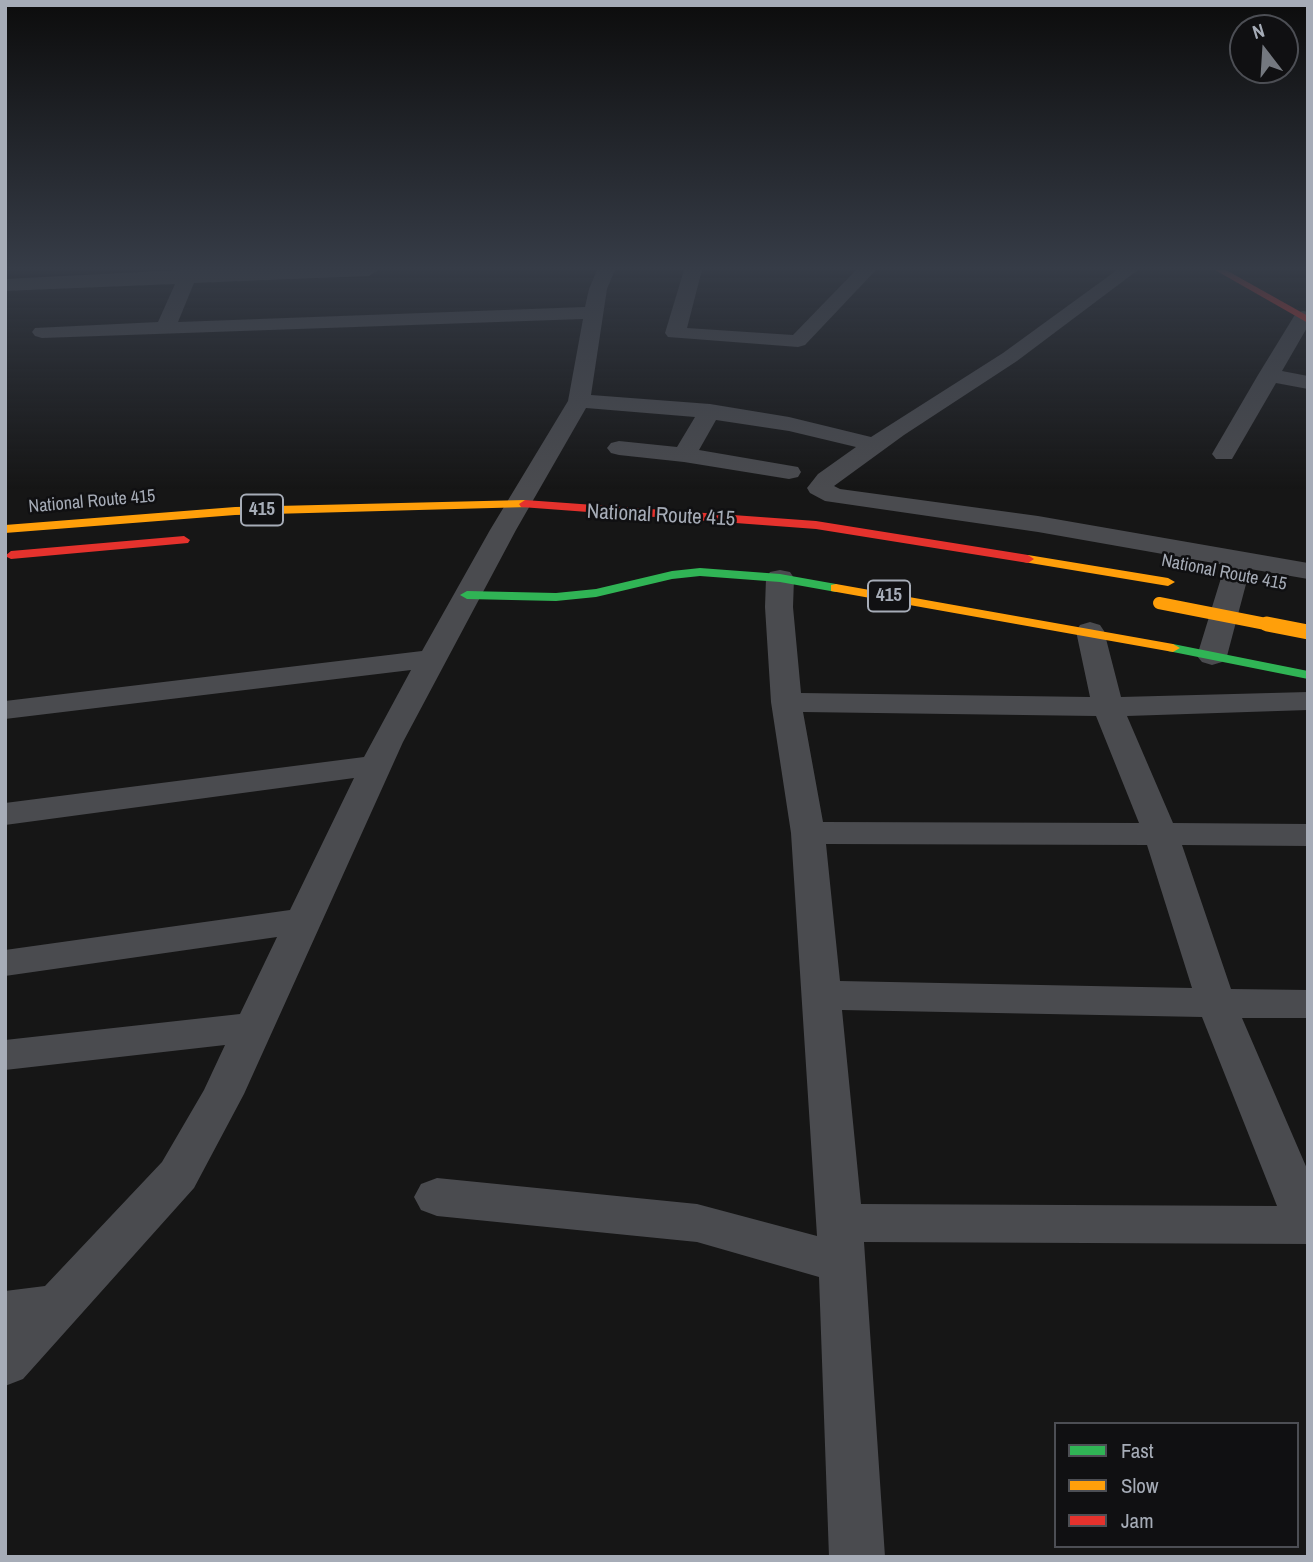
<!DOCTYPE html>
<html>
<head>
<meta charset="utf-8">
<style>
  body { margin:0 }
  #map { position:relative; width:1313px; height:1562px; overflow:hidden; background:#161616; font-family:"Archivo Narrow",sans-serif }
  canvas { display:block }
  .frame { position:absolute; inset:0; border:7px solid #a6acb7; pointer-events:none }
  .legend { position:absolute; left:1054px; top:1422px; width:245px; height:126px; box-sizing:border-box; background:#101012; border:2px solid #4c4e54; margin:0; padding:9px 12px; list-style:none; font-size:21px; color:#a6acb7 }
  .legend li { display:flex; align-items:center; gap:14px; height:35px }
  .legend b { width:35px; border:2px solid #4c4e54 }
  .north { position:absolute; left:1229px; top:14px; width:70px; height:70px; box-sizing:border-box; background:#101012; border:2px solid #4c4e54; border-radius:50%; rotate:343deg; font-size:19px; font-weight:700; line-height:28px; text-align:center; color:#a6acb7 }
  .north::after { content:''; display:block; margin:auto; width:24px; height:32px; background:#74787f; clip-path:polygon(50% 0,100% 100%,50% 72%,0 100%) }
</style>
</head>
<body>
<div id="map">
<canvas width="1313" height="1562"></canvas>
<div class="frame"></div>
<ul class="legend">
<li><b style="height:9px;background:#30b455"></b>Fast</li>
<li><b style="height:9px;background:#ff9f0a"></b>Slow</li>
<li><b style="height:9px;background:#e5322d"></b>Jam</li>
</ul>
<div class="north">N</div>
</div>
<script>
const g = document.querySelector('canvas').getContext('2d');
g.lineJoin = 'round';
const toPath = rows => new Path2D(rows.map(r => 'M' + r).join(''));
function paint(path, color) { g.fillStyle = color; g.fill(path, 'evenodd'); }
function trace(path, color, width, dash) { g.strokeStyle = color; g.lineWidth = width; g.lineCap = dash ? 'butt' : 'round'; g.setLineDash(dash || []); g.stroke(path); }
function write(font, color, halo, rows, align = 'center') {
  g.font = font + ' "Archivo Narrow",sans-serif'; g.lineWidth = 5; g.setLineDash([]); g.textBaseline = 'middle'; g.strokeStyle = halo; g.fillStyle = color; for (const [text, x, y, turn = 0] of rows) {
    g.save(); g.translate(x, y); g.rotate((+turn || 0) * Math.PI / 180); g.textAlign = isNaN(turn) ? turn : align; if (halo) g.strokeText(text, 0, 0); g.fillText(text, 0, 0); g.restore();
  }
}
const street = toPath([
  [181,270,378,270,369,276,194,283,178,322,585,307,589,289,597,270,615,270,607,289,591,395,710,404,789,417,871,437,1003,353,1117,270,1138,270,1017,361,904,435,834,486,840,489,1038,516,1308,563,1308,579,1250,569,1227,656,1222,662,1212,665,1202,662,1197,656,1225,565,1038,532,825,501,810,493,807,488,818,474,856,447,789,431,716,420,699,450,798,467,801,472,798,477,789,479,684,462,619,455,611,453,607,448,611,443,619,441,677,447,695,417,586,408,516,530,403,742,244,1094,194,1188,23,1379,5,1386,5,1291,45,1286,162,1162,204,1090,225,1045,5,1070,5,1040,240,1014,277,937,5,976,5,950,290,910,354,778,5,825,5,803,364,757,411,670,5,719,5,701,422,651,490,530,568,401,583,319,42,338,35,336,32,332,35,328,158,322,175,284,5,291,5,279,181,270],
  [684,270,702,270,687,328,793,335,856,270,876,270,805,345,798,347,668,337,665,333,684,270],
  [1303,311,1308,312,1308,326,1282,371,1308,376,1308,389,1276,383,1232,459,1216,459,1212,454,1258,375,1296,313,1303,311],
  [780,570,790,572,794,578,793,607,801,693,1090,697,1076,631,1080,625,1090,622,1100,625,1104,631,1121,697,1308,692,1308,710,1127,716,1173,823,1308,824,1308,846,1182,845,1231,989,1308,990,1308,1018,1242,1018,1308,1171,1308,1244,864,1242,885,1557,829,1557,819,1277,697,1242,437,1216,421,1210,414,1197,421,1184,437,1178,697,1204,817,1236,791,833,771,702,765,607,766,578,770,572,780,570],
  [803,712,1096,716,1139,823,823,822,803,712],
  [826,844,1147,845,1192,988,840,981,826,844],
  [842,1010,1202,1017,1277,1206,861,1204,842,1010]
]);
const fast = toPath([
  [700,568,780,574,836,584,843,588,836,592,780,582,700,576,672,579,596,597,556,601,467,599,460,595,467,591,556,593,596,589,672,571,700,568],
  [1173,644,1308,671,1308,679,1168,651,1166,648,1173,644]
]);
const slow = toPath([
  [525,500,531,504,529,507,235,515,5,533,5,525,235,507,525,500],
  [1028,555,1168,578,1175,582,1168,586,1024,562,1024,556,1028,555],
  [836,584,1173,644,1180,648,1173,652,831,591,831,585,836,584]
]);
const jam = toPath([
  [1215,270,1226,270,1308,316,1308,323,1215,270],
  [525,500,816,521,1028,555,1034,559,1028,563,816,529,521,507,519,504,525,500],
  [184,536,190,540,188,543,11,559,5,556,11,551,184,536]
]);
const slowBridgeFar1 = toPath([
  [1159,603,1276,626]
]);
const slowBridge = toPath([
  [1267,624,1308,632]
]);
const farStreetnames = [
  ["National Route 415",92,502,-5],
  ["National Route 415",1224,573,11]
];
const shields = [
  [262,510,42],
  [889,596,42]
];
const shieldNames = [
  ["415",262,510],
  ["415",889,596]
];
const streetNames = [
  ["National Route 415",661,516,3]
];
paint(street, '#4a4b4f');
paint(fast, '#30b455');
paint(slow, '#ff9f0a');
paint(jam, '#e5322d');
trace(slowBridgeFar1, '#ff9f0a', 12);
trace(slowBridge, '#ff9f0a', 15);
const sky = g.createLinearGradient(0, 0, 0, 489);
sky.addColorStop(0, '#0c0c0c');
sky.addColorStop(0.55, '#363c47');
sky.addColorStop(1, '#363c4700');
g.fillStyle = sky;
g.fillRect(0, 0, 1313, 489);
write('18px', '#a6acb7', '#101012', farStreetnames);
for (const [x, y, w] of shields) { const box = new Path2D(); box.roundRect(x - w / 2, y - 15.5, w, 31, 5); g.fillStyle = '#101012'; g.fill(box); trace(box, '#a6acb7', 2); }
write('bold 19px', '#a6acb7', null, shieldNames);
write('21px', '#a6acb7', '#101012', streetNames);
</script>
</body>
</html>
